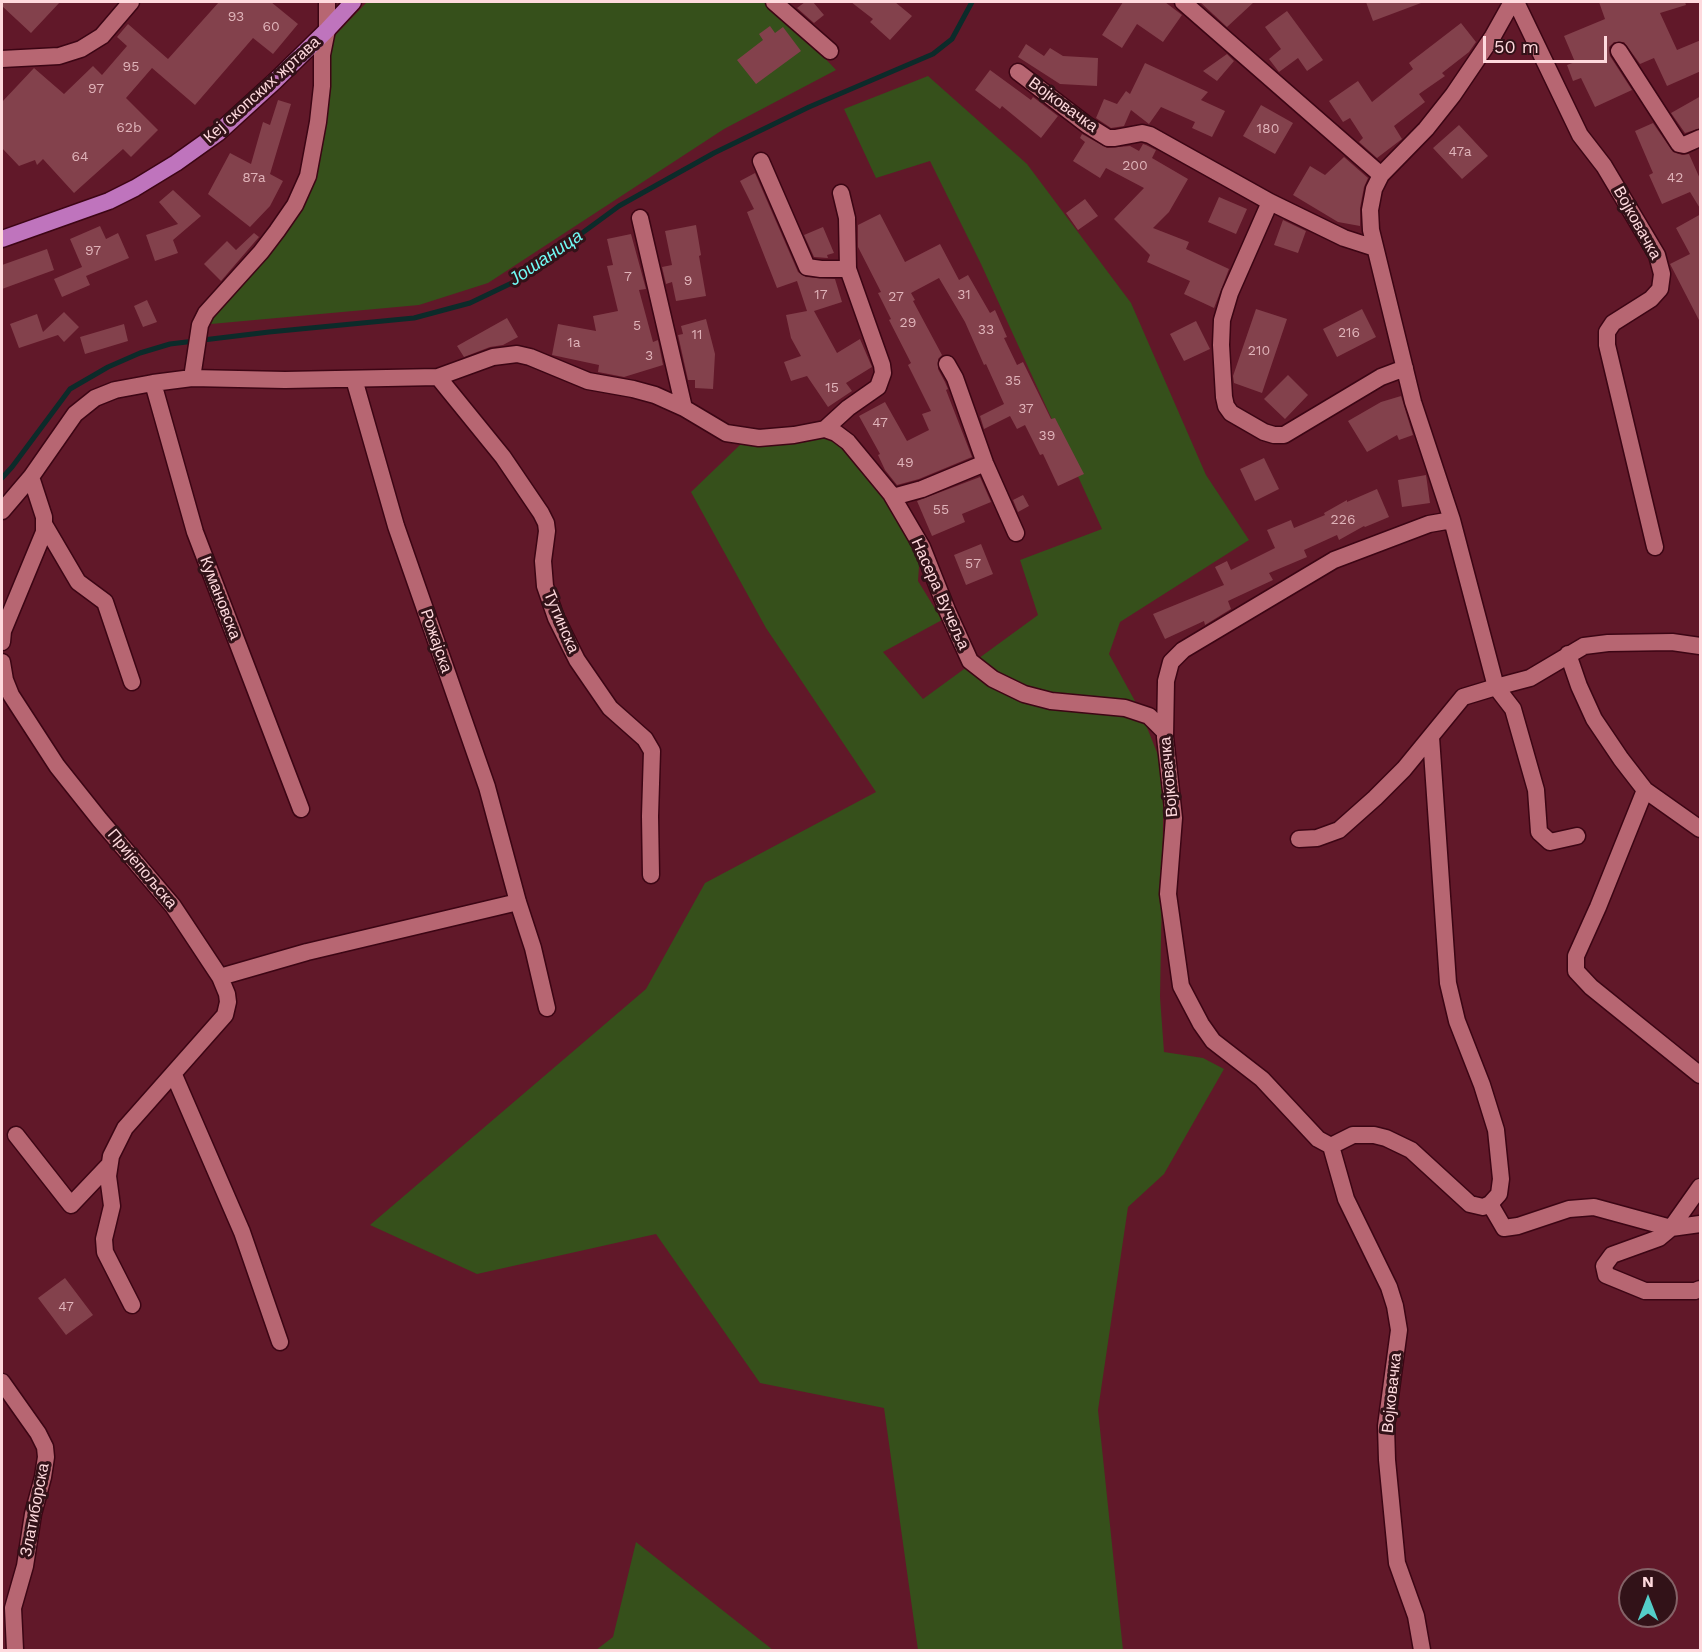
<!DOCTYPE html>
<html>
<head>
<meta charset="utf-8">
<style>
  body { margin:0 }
  #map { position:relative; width:1702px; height:1652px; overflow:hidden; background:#611829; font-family:"Work Sans",sans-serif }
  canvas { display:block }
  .frame { position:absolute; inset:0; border:3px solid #fed9dd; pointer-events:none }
  .north { position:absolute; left:1618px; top:1568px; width:60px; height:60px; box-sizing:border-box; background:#321218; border:2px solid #846267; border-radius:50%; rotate:0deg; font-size:16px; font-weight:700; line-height:24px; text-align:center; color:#fed9dd }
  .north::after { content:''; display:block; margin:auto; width:21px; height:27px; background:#54cdc8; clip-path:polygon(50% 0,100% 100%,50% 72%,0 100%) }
  .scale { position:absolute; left:1483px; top:36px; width:124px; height:27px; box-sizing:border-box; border:3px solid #fed9dd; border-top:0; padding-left:8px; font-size:18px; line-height:21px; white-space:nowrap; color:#fed9dd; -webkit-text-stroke:4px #321218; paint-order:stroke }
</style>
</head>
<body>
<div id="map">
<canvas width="1702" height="1652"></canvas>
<div class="frame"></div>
<div class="north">N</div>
<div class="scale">50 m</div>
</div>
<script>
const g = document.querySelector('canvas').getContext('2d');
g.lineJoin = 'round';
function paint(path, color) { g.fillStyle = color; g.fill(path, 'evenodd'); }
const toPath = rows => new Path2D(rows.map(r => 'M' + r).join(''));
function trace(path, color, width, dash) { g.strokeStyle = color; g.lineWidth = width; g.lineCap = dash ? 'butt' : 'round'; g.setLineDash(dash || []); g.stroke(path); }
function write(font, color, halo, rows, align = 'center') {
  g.font = font + ' "Work Sans",sans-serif'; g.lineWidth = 6; g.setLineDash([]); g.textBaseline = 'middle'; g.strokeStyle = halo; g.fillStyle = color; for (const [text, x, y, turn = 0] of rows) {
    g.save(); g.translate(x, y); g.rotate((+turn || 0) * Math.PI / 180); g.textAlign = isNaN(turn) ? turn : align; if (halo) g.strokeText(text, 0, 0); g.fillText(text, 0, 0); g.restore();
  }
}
const green = toPath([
  [367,2,772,2,836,70,724,129,488,283,419,305,200,325,295,205,326,45],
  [928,76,1027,164,1131,303,1206,475,1249,540,1120,622,1109,654,1140,710,1164,770,1160,997,1164,1052,1203,1058,1224,1069,1164,1174,1128,1207,1098,1410,1123,1650,918,1650,884,1408,760,1383,656,1234,477,1274,370,1225,646,989,705,883,876,792,766,628,691,492,743,442,809,436,833,437,889,498,920,552,918,581,942,620,883,652,923,699,1038,615,1020,560,1102,529,981,264,930,161,876,178,844,109],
  [636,1542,773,1650,596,1650,613,1637]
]);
const stream = toPath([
  [2,478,12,467,70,389,108,367,140,353,170,344,269,332,414,318,470,303,518,280,619,206,714,153,809,107,933,54,952,39,972,2]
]);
const building = toPath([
  [2,2,60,2,31,33,2,6],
  [219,2,271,2,298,24,273,54,253,38,195,105,152,68,126,98,158,130,131,157,123,149,74,193,43,159,37,165,35,160,19,166,2,148,2,102,34,68,64,94,93,66,102,75,127,46,117,37,128,24,168,59],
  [805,2,813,2,824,15,814,23,797,8],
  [851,2,895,2,912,16,890,40,870,22,873,19],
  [1123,2,1165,2,1182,15,1163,42,1137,24,1122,48,1102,35],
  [1200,2,1254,2,1227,27],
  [1366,2,1420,2,1421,3,1373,21],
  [1599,2,1685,2,1686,5,1660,13,1677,50,1701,40,1701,71,1667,86,1654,58,1640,64,1624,42,1614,42,1609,47,1610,56,1632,90,1595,107,1581,78,1573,81,1567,65,1575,62,1564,36,1605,19],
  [1287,11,1323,60,1307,71,1298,58,1279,72,1269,59,1281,49,1265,27],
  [1461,23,1476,42,1469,52,1442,73,1445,76,1419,94,1425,102,1394,126,1402,139,1377,158,1359,142,1363,138,1350,118,1343,122,1329,101,1358,81,1372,102,1413,69,1409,63],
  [770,26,775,33,783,27,801,51,756,84,737,60,763,40,759,34],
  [1026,44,1044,56,1050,48,1063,56,1098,58,1097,86,1060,84,1018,57],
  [1227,54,1234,61,1217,81,1203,71],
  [1145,63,1208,92,1201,100,1225,111,1212,137,1192,128,1195,122,1161,107,1149,124,1131,110,1124,126,1111,128,1096,118,1104,99,1117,104,1126,91,1130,94],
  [990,70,1031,100,1033,97,1058,116,1041,138,1002,106,1000,109,975,90],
  [1701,96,1701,128,1685,133,1671,113],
  [278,100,291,104,270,174,283,181,270,206,250,227,208,194,230,153,251,164,263,122,270,125],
  [1261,105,1293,123,1275,154,1243,136],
  [1653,123,1673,152,1682,155,1689,154,1701,181,1701,210,1690,192,1662,204,1649,175,1653,173,1635,131],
  [1459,125,1488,156,1462,179,1433,148],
  [1082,134,1107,148,1130,146,1139,151,1143,144,1146,145,1156,150,1152,158,1188,179,1169,212,1153,228,1189,242,1186,249,1229,269,1214,308,1184,294,1190,281,1147,262,1150,255,1114,219,1144,188,1106,168,1100,178,1073,161,1085,142,1080,138],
  [1344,157,1368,178,1364,187,1360,208,1360,226,1338,222,1293,195,1310,166,1325,175],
  [755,173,798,272,806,277,835,279,842,302,814,311,837,353,860,339,872,367,846,383,852,391,828,407,807,376,791,381,784,362,801,356,791,338,786,315,807,311,797,281,777,288,747,212,754,209,740,181],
  [173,190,201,216,173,240,178,253,155,261,146,235,178,224,159,202],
  [1219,197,1247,209,1236,234,1208,222],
  [1085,199,1098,216,1078,230,1066,213],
  [880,214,905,262,940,244,959,280,968,275,990,313,995,310,1007,337,1004,338,1017,365,1023,362,1051,419,1055,418,1084,474,1058,486,1043,454,1040,455,1025,425,1017,429,1010,416,984,429,980,416,1004,404,986,364,984,365,965,322,939,278,911,293,915,300,913,301,942,355,938,359,938,369,945,382,948,389,946,390,972,457,919,479,897,485,885,470,878,455,880,454,859,416,885,402,907,441,929,430,922,414,931,411,908,365,911,363,889,320,891,319,878,293,881,292,858,247,858,225],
  [1701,214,1701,324,1670,264,1690,254,1676,228],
  [1283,220,1306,231,1298,253,1274,245],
  [696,225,701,255,699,256,706,296,676,301,672,282,666,284,662,267,672,265,665,231],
  [100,226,106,239,118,233,129,258,86,276,90,285,62,297,54,279,82,267,70,239],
  [823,227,834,253,827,255,828,258,814,257,804,235],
  [254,233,259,237,221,281,204,264,227,241,236,250],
  [631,234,646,289,639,290,653,342,658,340,663,365,624,377,598,372,599,365,552,355,558,324,596,331,593,316,618,311,607,266,613,265,607,239],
  [47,249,54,270,2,289,2,265],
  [147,300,157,322,143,327,134,306],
  [1256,309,1287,319,1262,393,1234,383,1233,376],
  [1362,309,1376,337,1337,357,1323,329],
  [64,312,79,327,64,342,58,335,19,348,10,324,37,314,43,332],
  [507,318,518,337,503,345,490,347,464,357,457,346],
  [706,319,715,354,713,389,695,388,695,380,688,380,678,335,683,334,681,326],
  [1196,321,1210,349,1184,361,1170,334],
  [124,324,128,341,85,354,80,337],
  [1288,375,1308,395,1285,419,1264,399],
  [1401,396,1413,435,1399,440,1397,435,1367,452,1348,421,1381,402],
  [1264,458,1279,489,1255,501,1240,469],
  [1426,475,1430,503,1402,507,1398,480],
  [980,477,991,502,962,514,965,522,932,536,917,501],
  [1377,489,1389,517,1365,527,1364,526,1339,540,1337,535,1304,550,1307,557,1269,573,1273,580,1228,601,1231,609,1205,625,1204,621,1165,639,1153,614,1224,585,1215,567,1227,561,1231,570,1275,548,1267,530,1291,520,1294,528,1325,515,1324,513,1347,500,1347,502],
  [1023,495,1029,506,1018,512,1013,500],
  [981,544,993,574,966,585,954,555],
  [65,1278,93,1315,66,1335,38,1298]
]);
const minor = toPath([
  [774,2,830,51],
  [1183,2,1381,175],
  [1516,2,1580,135,1604,166,1657,255,1662,274,1660,289,1651,299,1613,323,1607,332,1607,345,1655,547],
  [1619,51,1679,144,1684,145,1700,138],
  [2,59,59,56,81,49,102,36,131,2],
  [1018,72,1087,125,1108,138,1115,138,1142,133,1150,135,1270,202,1344,238,1375,248],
  [761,161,807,267,821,269,848,269],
  [1270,202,1230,293,1222,320,1221,345,1224,397,1226,406,1231,413,1264,432,1274,435,1284,435,1381,377,1405,368],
  [640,218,684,408],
  [947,364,955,378,985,463,1016,533],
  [438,377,503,457,541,513,546,523,547,531,543,561,545,586,556,618,577,660,610,708,645,739,652,751,650,816,651,875],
  [192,378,200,325,206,313,261,252,277,231,295,205,308,176,318,122,322,86,322,55,327,30,327,2],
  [354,379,396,526,487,787,518,902,533,948,547,1008],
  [153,383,195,532,301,809],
  [825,429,848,408,878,387,883,373,882,365,848,269,847,218,841,193],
  [893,497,922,489,985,463],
  [2,511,31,477,75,414,95,398,115,390,153,383,192,378,285,380,438,377,493,357,517,354,530,357,588,381,633,389,655,395,684,408,726,433,759,438,794,435,825,429,836,433,848,442,891,494,922,547,947,610,970,661,993,679,1024,694,1051,701,1125,708,1149,716,1165,732],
  [44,524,78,582,105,602,132,682],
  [2,642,3,631,44,532,44,517,31,477],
  [1568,654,1579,686,1594,719,1621,759,1645,790,1700,829],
  [2,662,5,680,11,695,57,766,100,820,173,906,220,977,227,994,228,1002,225,1015,125,1128,111,1156,108,1176,112,1206,104,1239,105,1252,132,1305],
  [1645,790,1598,907,1576,956,1576,971,1591,987,1700,1075],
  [1577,836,1550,842,1539,832,1536,790,1513,709,1496,687,1530,678,1584,646,1608,643,1672,642,1700,646],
  [1299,839,1317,838,1339,830,1375,798,1404,769,1463,697,1496,687,1452,520,1413,402,1371,230,1370,210,1374,189,1381,175,1426,129,1453,95,1493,36,1512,2],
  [220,977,307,952,518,902],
  [174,1075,242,1232,280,1342],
  [16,1135,71,1205,108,1166],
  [1331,1146,1353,1135,1374,1135,1386,1138,1411,1150,1470,1204,1483,1207,1490,1204,1499,1194,1501,1179,1496,1130,1482,1085,1457,1021,1448,983,1431,737],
  [1700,1187,1671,1228,1659,1238,1612,1255,1604,1266,1606,1275,1645,1291,1695,1291,1700,1289],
  [1490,1204,1504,1228,1518,1226,1569,1209,1594,1207,1671,1228,1700,1224],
  [2,1382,38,1433,45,1447,46,1457,43,1477,33,1514,25,1566,13,1608,15,1650],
  [1422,1650,1416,1616,1397,1563,1387,1460,1386,1426,1399,1330,1395,1306,1389,1287,1346,1199,1331,1146,1318,1139,1262,1079,1213,1041,1201,1024,1181,986,1168,894,1174,818,1165,737,1166,681,1171,662,1183,650,1334,560,1429,524,1452,520]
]);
const primary = toPath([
  [2,239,109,201,135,188,176,163,218,133,275,81,327,30,353,2]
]);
const numberNames = [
  ["93",236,17],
  ["60",271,27],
  ["95",131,67],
  ["97",96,89],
  ["62b",129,128],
  ["180",1268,129],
  ["47a",1460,152],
  ["64",80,157],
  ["200",1135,166],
  ["87a",254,178],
  ["42",1675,178],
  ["97",93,251],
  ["7",628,277],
  ["9",688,281],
  ["17",821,295],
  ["31",964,295],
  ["27",896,297],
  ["29",908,323],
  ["5",637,326],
  ["33",986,330],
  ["216",1349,333],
  ["11",697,335],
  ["1a",574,343],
  ["210",1259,351],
  ["3",649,356],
  ["35",1013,381],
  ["15",832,388],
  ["37",1026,409],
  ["47",880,423],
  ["39",1047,436],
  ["49",905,463],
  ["55",941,510],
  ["226",1343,520],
  ["57",973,564],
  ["47",66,1307]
];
const streetNames = [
  ["Кеј скопских жртава",262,90,-42],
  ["Војковачка",1063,105,36],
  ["Војковачка",1637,223,61],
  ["Насера Вучеља",940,594,66],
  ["Кумановска",220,598,69],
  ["Тутинска",561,622,67],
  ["Рожајска",436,641,71],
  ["Војковачка",1169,777,-95],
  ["Пријепољска",142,869,50],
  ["Војковачка",1392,1393,-84],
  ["Златиборска",35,1510,-79]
];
const waterNames = [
  ["Јошаница",546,258,-34]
];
paint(green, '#36501b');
trace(stream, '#0c2b2a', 5);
paint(building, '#83414c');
trace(minor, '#3c0514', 19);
trace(primary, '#3c0514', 19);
trace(minor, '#b76672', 16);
trace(primary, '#bf74bd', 16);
write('14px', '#dfb3b9', null, numberNames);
write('16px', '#fed9dd', '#321218', streetNames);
write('italic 18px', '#71fbf5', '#321218', waterNames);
</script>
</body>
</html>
